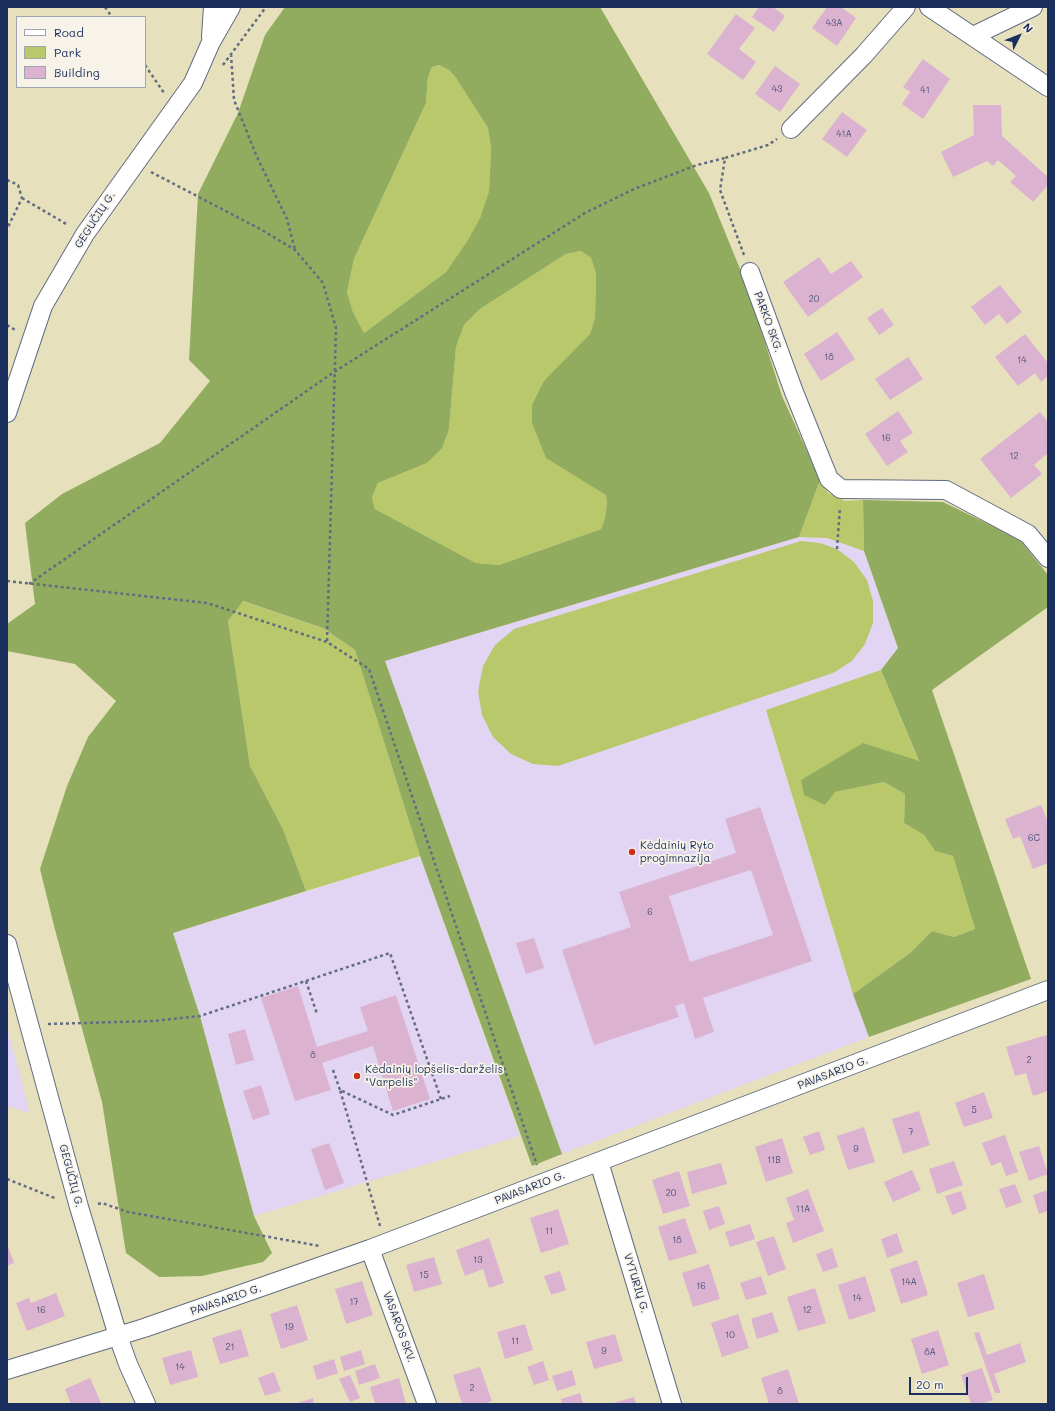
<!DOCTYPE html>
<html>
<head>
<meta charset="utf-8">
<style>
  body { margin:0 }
  #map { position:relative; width:1055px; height:1411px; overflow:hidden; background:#e7e0bc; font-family:Mali,sans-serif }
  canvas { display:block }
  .frame { position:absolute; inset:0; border:8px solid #1b2f5e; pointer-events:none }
  .legend { position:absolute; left:16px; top:16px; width:130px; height:72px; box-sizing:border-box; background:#f7f3e8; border:1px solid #9fa5b1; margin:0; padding:5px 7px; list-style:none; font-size:12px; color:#1b2f5e }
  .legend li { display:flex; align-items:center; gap:8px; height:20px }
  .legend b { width:20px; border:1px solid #9fa5b1 }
  .north { position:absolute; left:999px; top:16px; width:40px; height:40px; -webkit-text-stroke:3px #f7f3e8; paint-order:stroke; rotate:48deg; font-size:11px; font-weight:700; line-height:16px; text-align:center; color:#1b2f5e }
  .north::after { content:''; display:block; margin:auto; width:14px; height:18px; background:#1b2f5e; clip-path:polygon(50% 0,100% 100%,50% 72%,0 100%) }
  .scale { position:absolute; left:909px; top:1377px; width:59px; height:18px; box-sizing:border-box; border:2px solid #1b2f5e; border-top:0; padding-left:5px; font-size:12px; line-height:14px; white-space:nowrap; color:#1b2f5e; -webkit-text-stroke:3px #f7f3e8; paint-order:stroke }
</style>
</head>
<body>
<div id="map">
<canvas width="1055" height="1411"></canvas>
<div class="frame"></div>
<ul class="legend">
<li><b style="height:5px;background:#fff"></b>Road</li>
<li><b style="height:11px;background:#b9c86b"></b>Park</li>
<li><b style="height:11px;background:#dbb3d0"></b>Building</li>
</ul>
<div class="north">N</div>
<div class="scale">20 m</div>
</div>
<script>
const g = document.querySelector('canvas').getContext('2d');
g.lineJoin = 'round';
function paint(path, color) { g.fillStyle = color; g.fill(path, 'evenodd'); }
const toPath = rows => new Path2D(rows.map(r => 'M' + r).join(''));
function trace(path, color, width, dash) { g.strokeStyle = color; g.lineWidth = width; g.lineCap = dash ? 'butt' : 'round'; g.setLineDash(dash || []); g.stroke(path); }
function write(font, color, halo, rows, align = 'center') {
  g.font = font + ' Mali,sans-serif'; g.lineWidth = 3.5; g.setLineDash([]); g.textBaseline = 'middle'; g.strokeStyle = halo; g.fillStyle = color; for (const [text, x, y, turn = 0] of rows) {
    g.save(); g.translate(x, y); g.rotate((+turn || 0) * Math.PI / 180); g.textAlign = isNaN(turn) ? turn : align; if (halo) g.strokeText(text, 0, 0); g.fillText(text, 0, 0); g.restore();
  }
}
const built = toPath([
  [799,537,827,538,864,551,898,649,881,670,766,711,853,994,869,1037,562,1154,385,661],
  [420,856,520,1136,254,1216,200,1016,173,933],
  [7,1026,30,1113,7,1106]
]);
const green = toPath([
  [439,65,449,70,456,78,488,128,491,148,489,191,480,218,468,241,446,272,364,333,353,312,347,292,354,259,426,103,428,77,432,67],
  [581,251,591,258,596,272,595,318,590,334,571,355,588,483,606,495,607,503,605,518,601,529,499,565,476,563,375,509,372,497,378,483,427,463,449,429,456,347,464,325,480,309,566,254],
  [820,480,828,493,845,501,863,500,864,551,827,538,799,537],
  [801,541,820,543,837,549,854,562,867,580,873,601,873,623,865,644,852,661,833,673,558,766,533,764,511,754,493,737,482,715,478,691,483,666,495,645,514,629],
  [242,601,323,628,355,650,420,856,306,891,283,829,250,766,228,621],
  [881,670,919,762,835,792,884,782,905,794,904,823,924,835,935,851,953,856,975,929,954,937,932,931,910,953,853,994,766,710]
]);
const forest = toPath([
  [285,7,600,7,709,193,747,286,782,396,820,480,799,537,385,661,562,1154,532,1166,420,856,355,650,323,628,243,601,228,621,250,766,283,829,306,891,173,933,200,1016,254,1216,272,1253,263,1262,202,1276,159,1277,126,1253,102,1102,54,926,40,869,67,786,88,737,116,701,75,664,7,651,7,624,35,604,25,523,62,494,160,443,210,381,189,360,198,194,238,113,265,35],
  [439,65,449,70,456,78,488,128,491,148,489,191,480,218,468,240,446,272,364,333,353,312,347,292,354,259,426,103,428,77,432,67],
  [581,251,591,258,596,273,595,318,590,334,544,381,532,405,532,423,546,458,606,495,607,503,605,518,601,529,499,565,476,563,375,509,372,497,378,483,427,463,442,448,449,429,456,347,464,325,480,309,566,254],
  [863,500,943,502,1019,539,1048,575,1048,607,932,690,1031,979,869,1037,853,994,910,953,932,931,954,937,975,929,953,856,935,851,924,835,904,823,905,794,884,782,835,792,825,805,804,795,801,780,863,743,919,761,881,670,898,648,864,551]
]);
const building = toPath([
  [759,7,773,7,785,16,774,32,752,17],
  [827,7,841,7,856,18,837,46,812,28],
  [736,14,755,28,739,49,756,62,743,80,707,54],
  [923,59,950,79,923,119,902,104,910,92,903,87],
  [775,66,800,84,780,112,755,94],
  [973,105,1001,105,1002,136,1048,177,1048,185,1033,202,1010,182,1016,176,998,160,993,166,987,161,953,177,941,152,974,135],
  [842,112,867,130,847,157,822,139],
  [819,257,831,274,851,261,863,277,808,317,783,282],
  [1000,285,1022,312,1007,324,999,314,985,325,971,307],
  [882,308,894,325,879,335,867,318],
  [837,332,855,359,821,381,804,354],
  [1025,334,1048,363,1048,376,1041,382,1035,373,1018,386,995,357],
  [908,357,923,379,890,400,875,379],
  [898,411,913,433,900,441,908,452,887,466,865,434],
  [1040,412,1048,422,1048,453,1034,465,1042,474,1011,498,980,459],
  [1041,805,1048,822,1048,863,1033,869,1020,836,1013,839,1005,819],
  [760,807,812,961,703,998,714,1032,695,1039,684,1003,675,1006,679,1017,594,1045,562,950,631,927,619,892,736,853,725,819],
  [751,870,773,935,690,962,669,896],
  [534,938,544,968,526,974,516,943],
  [298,986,317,1047,368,1031,360,1007,396,995,430,1099,393,1111,373,1046,322,1063,331,1090,295,1101,261,998],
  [245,1029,254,1060,236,1065,228,1034],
  [1047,1035,1048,1091,1033,1096,1026,1073,1015,1076,1006,1047],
  [261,1085,270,1114,253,1120,243,1091],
  [984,1092,993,1118,964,1127,955,1103],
  [919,1111,930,1145,903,1154,892,1119],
  [864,1127,875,1162,848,1170,837,1136],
  [819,1131,825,1150,810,1155,803,1137],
  [1005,1135,1018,1172,1006,1176,1001,1162,991,1166,982,1143],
  [782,1138,793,1173,766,1182,755,1147],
  [329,1143,344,1183,325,1190,311,1149],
  [1039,1146,1048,1174,1029,1181,1019,1152],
  [954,1161,963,1185,937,1194,929,1169],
  [721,1163,727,1184,692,1194,687,1172],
  [912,1170,921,1190,893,1202,884,1182],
  [679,1171,690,1206,663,1214,652,1180],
  [1015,1184,1022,1202,1006,1208,999,1189],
  [808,1189,824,1231,793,1243,786,1223,794,1220,786,1198],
  [1048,1190,1048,1211,1039,1214,1033,1195],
  [961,1191,967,1209,952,1215,945,1196],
  [719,1206,725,1224,709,1230,703,1211],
  [558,1209,569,1244,541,1253,530,1218],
  [685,1218,697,1253,669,1261,658,1227],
  [750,1224,755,1239,730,1247,725,1232],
  [897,1233,903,1252,887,1258,881,1239],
  [774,1236,786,1269,768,1276,756,1242],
  [489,1238,504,1283,489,1288,483,1269,465,1276,456,1250],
  [7,1244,14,1263,7,1266],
  [832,1248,838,1267,823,1272,816,1254],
  [434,1257,442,1284,414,1292,406,1265],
  [917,1260,928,1295,901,1304,890,1269],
  [709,1264,720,1299,693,1307,682,1273],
  [560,1271,566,1290,551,1295,544,1276],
  [984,1274,995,1309,968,1317,957,1283],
  [761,1276,767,1294,746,1300,740,1283],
  [865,1276,876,1311,849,1320,838,1285],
  [362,1281,373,1315,346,1324,335,1289],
  [815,1288,826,1323,798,1331,787,1297],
  [56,1293,65,1316,27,1331,16,1303,29,1298,31,1303],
  [297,1305,308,1340,281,1349,270,1314],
  [772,1312,779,1332,757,1339,751,1319],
  [738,1314,749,1348,722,1357,711,1323],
  [525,1324,533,1350,505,1359,497,1332],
  [241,1329,249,1356,220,1364,212,1338],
  [938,1330,949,1365,922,1374,911,1339],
  [979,1332,987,1355,1020,1343,1026,1362,994,1374,1001,1393,995,1393,974,1333],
  [615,1334,623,1361,594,1369,586,1342],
  [191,1350,198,1377,170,1385,162,1358],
  [361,1350,365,1364,344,1371,340,1357],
  [334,1359,338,1373,317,1380,313,1366],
  [543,1361,549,1380,534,1385,527,1367],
  [375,1364,380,1378,359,1385,355,1371],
  [480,1367,492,1401,483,1404,462,1404,453,1375],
  [982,1368,993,1400,981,1404,971,1404,961,1375],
  [788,1369,799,1404,769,1404,761,1378],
  [572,1370,576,1385,557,1391,552,1376],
  [274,1372,281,1391,265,1396,258,1378],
  [350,1375,360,1398,350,1402,339,1379],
  [90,1378,101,1403,71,1404,65,1389],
  [399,1378,406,1404,375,1404,370,1387],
  [580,1393,583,1404,562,1404,561,1399],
  [634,1397,636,1404,610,1404],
  [313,1398,314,1404,295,1404]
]);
const path = toPath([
  [105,7,112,17],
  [231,54,234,100,257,157,287,219,295,250],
  [145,65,164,93],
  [223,65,266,7],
  [151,172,262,230,295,250,323,283,336,328,327,642],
  [7,180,18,185,22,198,7,229],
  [22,198,68,225],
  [744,255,720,190,725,158,768,145,777,139],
  [7,325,15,330],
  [837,549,840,507],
  [7,581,207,603,327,642,369,669,537,1165],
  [29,584,334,372,585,213,634,189,697,165,725,158],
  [306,981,317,1014],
  [48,1024,153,1021,200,1016,390,953,441,1099],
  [333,1070,340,1090],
  [7,1179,57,1199],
  [98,1204,102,1203,128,1212,320,1246],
  [380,1226,340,1090,393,1115,450,1096]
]);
const street = toPath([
  [929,7,1048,87],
  [973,36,1033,7],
  [211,37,213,7],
  [791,129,864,55,906,7],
  [750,272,794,392,829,479,841,489,946,490,1028,534,1048,558],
  [7,413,43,306,85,234,193,83,211,42,231,7],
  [7,944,79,1207,118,1336,128,1364,146,1404],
  [599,1162,672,1404],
  [370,1249,427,1404],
  [7,1370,144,1328,370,1249,1048,990]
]);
const markers = [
  [632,852,4,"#c8321e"],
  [357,1076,4,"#c8321e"]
];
const numberNames = [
  ["43A",834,23],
  ["43",777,89],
  ["41",925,90],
  ["41A",844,134],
  ["20",814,299],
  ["18",829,357],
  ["14",1022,360],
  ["16",886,438],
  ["12",1014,456],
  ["6C",1034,838],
  ["6",650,912],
  ["8",313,1055],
  ["2",1029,1060],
  ["5",974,1110],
  ["7",911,1132],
  ["9",856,1149],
  ["11B",774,1160],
  ["20",671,1193],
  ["11A",803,1209],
  ["11",549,1231],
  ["18",677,1240],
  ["13",478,1260],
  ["15",424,1275],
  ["14A",909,1282],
  ["16",701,1286],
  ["14",857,1298],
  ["17",354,1302],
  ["16",41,1310],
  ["12",807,1310],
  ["19",289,1327],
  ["10",730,1335],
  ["11",515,1341],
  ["21",230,1347],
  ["9",604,1351],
  ["8A",930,1352],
  ["14",180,1367],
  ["2",472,1388],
  ["8",780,1391]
];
const streetNames = [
  ["GEGUČIŲ G.",95,220,-57],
  ["PARKO SKG.",768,322,70],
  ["PAVASARIO G.",833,1073,-21],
  ["GEGUČIŲ G.",71,1176,75],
  ["PAVASARIO G.",530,1188,-21],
  ["VYTURIŲ G.",636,1283,73],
  ["PAVASARIO G.",226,1300,-19],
  ["VASAROS SKV.",399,1327,70]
];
const poiNames = [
  ["Kėdainių Ryto",640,846],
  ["progimnazija",640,859],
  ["Kėdainių lopšelis-darželis",365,1070],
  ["\"Varpelis\"",365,1083]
];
paint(built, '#e2d4f3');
paint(green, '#b9c86b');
paint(forest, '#92ac5f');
paint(building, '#dbb3d0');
trace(street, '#626d7f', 20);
trace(path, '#626d7f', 2.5, [3, 3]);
trace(street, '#fff', 18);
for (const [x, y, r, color] of markers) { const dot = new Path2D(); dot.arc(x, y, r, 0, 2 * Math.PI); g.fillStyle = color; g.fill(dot); trace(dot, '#f7f3e8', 1.5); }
write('9px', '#4b507a', null, numberNames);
write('11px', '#1b2f5e', '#f7f3e8', streetNames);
write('11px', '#1b2f5e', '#f7f3e8', poiNames, 'left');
</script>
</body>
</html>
